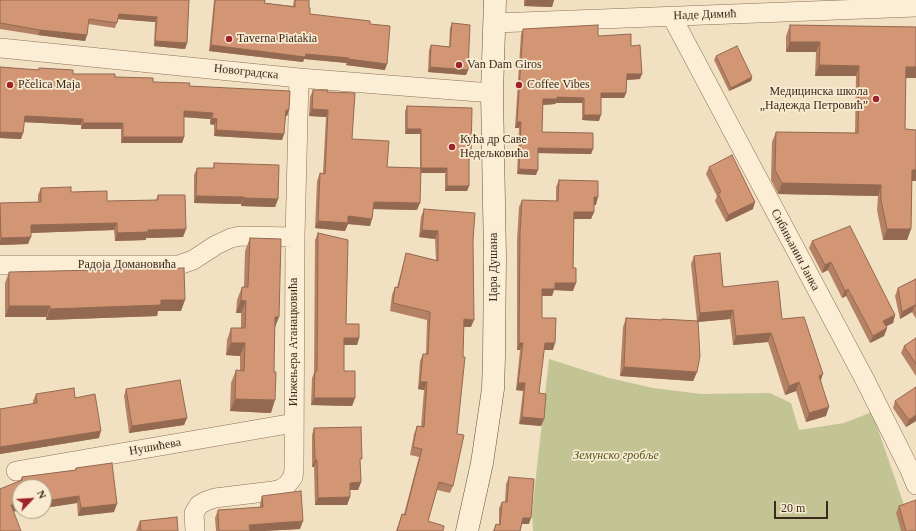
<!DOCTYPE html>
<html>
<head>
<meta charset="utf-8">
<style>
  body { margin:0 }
  #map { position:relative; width:916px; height:531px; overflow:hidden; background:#f1e0c1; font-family:Georgia,serif }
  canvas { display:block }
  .north { position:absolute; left:12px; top:479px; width:40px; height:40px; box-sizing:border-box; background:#f8ebd1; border:1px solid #ac9d89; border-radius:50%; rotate:65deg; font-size:11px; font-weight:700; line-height:16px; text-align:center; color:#3b291d }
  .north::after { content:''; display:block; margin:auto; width:14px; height:18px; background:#a0222b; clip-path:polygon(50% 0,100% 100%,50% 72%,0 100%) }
  .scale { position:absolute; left:774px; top:501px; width:54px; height:18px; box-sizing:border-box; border:2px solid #3b291d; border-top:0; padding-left:5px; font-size:12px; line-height:14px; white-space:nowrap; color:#3b291d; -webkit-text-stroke:3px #f8ebd1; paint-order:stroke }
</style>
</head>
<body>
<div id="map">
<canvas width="916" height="531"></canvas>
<div class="north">N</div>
<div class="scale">20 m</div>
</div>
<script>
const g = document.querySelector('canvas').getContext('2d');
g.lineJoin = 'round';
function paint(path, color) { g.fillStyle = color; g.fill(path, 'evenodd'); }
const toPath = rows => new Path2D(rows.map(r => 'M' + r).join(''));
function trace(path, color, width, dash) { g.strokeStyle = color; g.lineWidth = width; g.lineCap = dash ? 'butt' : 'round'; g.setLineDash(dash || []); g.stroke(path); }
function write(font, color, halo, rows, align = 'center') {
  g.font = font + ' Georgia,serif'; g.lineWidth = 3.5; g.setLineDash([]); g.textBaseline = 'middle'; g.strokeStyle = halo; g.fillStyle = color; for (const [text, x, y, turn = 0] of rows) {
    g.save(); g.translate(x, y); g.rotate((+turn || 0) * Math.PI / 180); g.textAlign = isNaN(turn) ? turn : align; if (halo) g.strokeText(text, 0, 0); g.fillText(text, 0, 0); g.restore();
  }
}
const cemetery = toPath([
  [549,359,609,378,653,388,701,394,770,393,791,403,799,430,844,423,872,412,913,531,533,531,532,512]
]);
const minor = toPath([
  [672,17,865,380,909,468,916,485],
  [495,23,916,7],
  [0,48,299,78,492,93],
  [0,265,179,265,193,260,216,245,231,238,240,236,295,237],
  [16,471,294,423],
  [195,531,194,513,199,505,206,501,215,498,273,491,281,489,287,485,293,477,294,469,295,237,299,78]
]);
const secondary = toPath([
  [467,531,482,463,493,389,494,357,495,257,492,93,495,0]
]);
const wall = toPath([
  [0,0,189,0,187,43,185,49,154,46,155,22,118,19,115,28,88,24,87,35,85,41,38,35,0,29],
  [214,0,265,0,264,3,293,6,294,0,309,0,309,8,310,14,370,24,385,70,346,65,347,63,304,59,303,62,209,51],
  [524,0,554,0,552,7,524,6],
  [452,23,468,70,466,75,428,72,429,50,431,45,449,47,450,28],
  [790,25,916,27,916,78,906,78,905,129,916,130,916,181,912,181,911,229,907,240,883,240,877,210,878,196,778,194,771,180,772,142,776,132,855,133,856,76,815,76,816,52,786,52,786,36],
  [523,29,598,36,631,46,640,79,626,80,626,93,624,98,601,98,599,121,582,120,582,103,556,103,555,104,543,105,542,132,593,149,591,154,538,153,536,175,517,174,519,128,515,128,521,34],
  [716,56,752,77,751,81,729,91,714,60],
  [0,67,38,70,39,68,73,74,115,77,189,86,289,110,287,116,285,116,284,134,282,140,214,136,214,125,210,124,210,119,184,117,184,137,182,143,121,143,121,129,81,129,81,125,24,122,23,133,21,139,0,138],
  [313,90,327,92,352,139,387,167,420,168,420,134,405,134,405,111,407,106,471,155,469,160,469,186,467,191,445,191,445,173,421,173,417,210,373,209,370,226,348,224,345,231,315,228,317,181,320,173,323,173,326,117,309,116,310,97],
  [214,163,278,199,275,207,241,206,241,204,194,203,194,175,197,168,213,168],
  [709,167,753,209,726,222,715,201,717,196,706,174],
  [559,180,596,205,594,205,594,212,591,219,574,219,573,291,554,290,552,296,542,296,542,318,553,350,544,350,539,393,544,419,541,426,519,424,523,391,516,390,520,350,517,350,517,240,519,207,522,200,556,201,556,187],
  [41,188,71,192,107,201,156,200,158,195,186,229,183,237,146,238,146,240,115,241,114,230,31,233,28,244,0,245,0,203,38,202,38,195],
  [424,209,473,240,471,327,464,327,453,486,450,493,437,490,428,521,443,531,396,531,402,514,404,514,419,457,410,455,414,434,417,426,421,427,424,390,418,389,420,361,423,354,426,354,427,320,390,311,392,295,395,287,397,287,404,261,406,253,436,260,435,239,419,237,421,217],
  [318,233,346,324,359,338,357,345,344,345,344,371,355,398,352,406,311,405,312,378,314,373,315,240],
  [250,238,275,327,271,413,230,411,231,383,236,370,240,371,240,356,226,355,227,340,231,328,241,328,241,313,236,313,237,300,242,287,244,287,245,251],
  [812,241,895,315,893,323,886,326,887,328,884,336,870,343,846,296,842,298,828,270,822,273,809,248],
  [694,256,723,287,782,319,821,380,826,416,806,422,796,391,785,395,768,342,733,345,730,319,698,322,697,372,693,381,620,376,623,327,626,318,662,320,662,319,697,321,691,264],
  [9,272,181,311,158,311,157,316,46,320,46,317,5,317,5,283],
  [916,279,916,319,912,312,900,319,895,296,898,288],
  [916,338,916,376,901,353,904,346],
  [916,387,916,421,906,427,893,408,895,401],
  [126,389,187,418,184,425,129,433,124,396],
  [36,394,75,398,99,438,0,454,0,409,33,404,33,401],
  [314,428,360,463,361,482,358,490,350,490,350,497,347,505,315,505,314,467,312,467,312,435],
  [76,468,114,512,78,516,77,503,44,508,44,487,20,487,20,511,14,511,0,531,22,477,75,470],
  [509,477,529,524,522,524,520,531,493,531,496,524,499,525,499,508,502,502,505,502,506,484],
  [262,496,300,529,263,531,216,531,215,518,218,510,260,507,260,504],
  [899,506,916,531,901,531,896,513],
  [140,521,178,531,136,531]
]);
const shadedWall = toPath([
  [526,0,554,0,552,7,524,6],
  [119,14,157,17,155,22,117,19],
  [40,30,87,35,85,41,38,35],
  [155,41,187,43,185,49,154,46],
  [790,42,820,42,816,52,786,52],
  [211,45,349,58,347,63,304,59,303,62,209,51],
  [348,59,387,64,385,70,346,65],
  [819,65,859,66,856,76,815,76],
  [430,67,468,70,466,75,428,72],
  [906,67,916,67,916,78,902,78],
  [627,74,642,74,640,79,625,80],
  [752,77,751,81,729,91,731,88],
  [601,93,626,93,624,98,599,98],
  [557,97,584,98,582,103,556,103,555,104,541,105,543,99],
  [312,109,328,110,326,117,309,116],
  [286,110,289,110,287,116,283,116],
  [184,111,213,113,210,119,182,117],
  [584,115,601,115,599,121,582,120],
  [25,116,83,119,81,125,22,122],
  [212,118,217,119,214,125,210,124],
  [517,122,521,122,519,128,515,128],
  [83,123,123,123,121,129,81,129],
  [407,129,421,129,420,134,405,134],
  [216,130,284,134,282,140,214,136],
  [0,132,23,133,21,139,0,138],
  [123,137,184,137,182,143,121,143],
  [538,148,593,149,591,154,536,153],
  [469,155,471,155,469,160,467,160],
  [421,168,447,168,445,173,420,173],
  [519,169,538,170,536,175,517,174],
  [912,170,916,170,916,181,908,181],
  [782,183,881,185,878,196,778,194],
  [447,186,469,186,467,191,445,191],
  [196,196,244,197,241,204,194,203],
  [594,197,598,197,596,205,591,205],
  [244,198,278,199,275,207,241,206],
  [374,202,420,203,417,210,372,209],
  [755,202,753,209,726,222,728,215],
  [574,212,594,212,591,219,571,219],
  [348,216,372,219,370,226,348,224,345,231,315,228,318,221],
  [117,223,114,230,28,233,31,225],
  [186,229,183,237,146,238,146,240,115,241,117,233,148,230],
  [887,229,911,229,907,240,883,240],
  [422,230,438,231,435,239,419,237],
  [31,237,28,244,0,245,0,241,1,238],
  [831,262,828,270,822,273,825,265],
  [555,283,576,283,573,291,554,290,552,296,539,296,542,289],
  [848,289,846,296,842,298,845,291],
  [161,300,185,300,181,311,158,311,157,316,46,320,50,309],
  [241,300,246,301,241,313,236,313],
  [915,305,912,312,900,319,902,312],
  [9,306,50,306,46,317,5,317],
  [733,310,730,319,697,322,700,313],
  [895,315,893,323,881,329,883,321],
  [275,317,279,317,274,330],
  [464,319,474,320,471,327,461,327],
  [887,328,884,336,870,343,873,336],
  [771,333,768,342,733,345,736,336],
  [344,338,359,338,357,345,341,345],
  [231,343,245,343,240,356,226,355],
  [519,343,523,343,520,350,517,350],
  [545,343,555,343,553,350,542,350],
  [624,367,697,372,693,381,620,376],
  [823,374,820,383,819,376],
  [420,382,427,382,424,390,418,389],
  [799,382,796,391,785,395,789,386],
  [518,383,525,383,523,391,516,390],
  [314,398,355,398,352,406,311,405],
  [235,399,275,400,271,413,230,411],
  [829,407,826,416,806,422,809,413],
  [916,415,916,421,906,427,909,420],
  [522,417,544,419,541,426,519,424],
  [187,418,184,425,129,433,132,426],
  [101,431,99,438,0,454,0,447],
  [315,460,317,460,314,467,312,467],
  [361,482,358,490,347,490,350,483],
  [79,496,77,503,44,508,44,501],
  [350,497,347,505,315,505,318,498],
  [20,504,20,511,8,512,11,505],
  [117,504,114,512,78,516,81,508],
  [523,518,531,518,529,524,521,524],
  [303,521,300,529,263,531,247,531,249,525]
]);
const building = toPath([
  [0,0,189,0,187,43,155,41,157,17,119,14,117,23,89,19,87,35,40,30,0,23,0,0],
  [215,0,265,0,264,3,295,7,295,0,309,0,309,8,310,8,310,14,370,21,370,24,390,26,387,64,348,59,349,58,306,54,305,57,211,45,215,0],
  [452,23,470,25,468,70,430,67,431,45,450,47,452,23],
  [598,25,598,36,631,34,631,46,640,45,642,74,627,74,626,93,601,93,601,115,584,115,584,98,557,97,557,99,543,99,542,132,593,133,593,149,538,148,538,170,519,169,521,122,517,122,523,29,598,25],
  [790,25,916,27,916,67,906,67,905,129,916,130,916,170,912,170,911,229,887,229,881,200,881,185,782,183,775,170,776,132,858,133,859,66,819,65,820,42,790,42,790,25],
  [737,46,752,77,731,88,716,56,737,46],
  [0,67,39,70,39,68,73,70,73,74,115,74,115,77,153,78,153,82,190,83,189,86,290,91,289,110,286,110,284,134,216,130,217,119,212,118,213,113,184,111,184,137,123,137,123,123,83,123,83,119,25,116,23,133,0,132,0,67],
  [313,90,328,90,327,92,355,93,352,139,389,141,387,167,421,168,420,203,374,202,372,219,348,216,348,223,318,221,320,173,325,174,328,110,312,109,313,90],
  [407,106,472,108,471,155,469,155,469,186,447,186,447,168,421,168,421,129,407,129,407,106],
  [732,155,755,202,728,215,718,193,721,192,709,167,732,155],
  [214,163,279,165,278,199,244,198,244,197,196,196,197,168,214,168,214,163],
  [559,180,598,181,598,197,594,197,594,212,574,212,573,268,576,268,576,283,555,283,555,289,542,289,542,318,556,318,555,343,545,343,539,393,546,394,544,419,522,417,525,383,518,383,523,343,519,343,520,233,522,200,558,201,559,180],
  [71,187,71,192,107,191,107,201,158,200,158,195,185,195,186,229,148,230,148,232,117,233,117,223,31,225,31,237,1,238,0,203,41,202,41,188,71,187],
  [424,209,475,213,473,240,474,320,464,319,463,357,465,357,457,434,464,435,453,486,439,482,428,521,444,526,443,531,397,531,402,514,405,515,422,449,413,447,417,426,424,427,427,382,420,382,423,354,428,354,430,312,393,303,395,287,398,288,406,253,438,261,438,231,422,230,424,209],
  [850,226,895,315,883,321,887,328,873,336,848,289,845,291,831,262,825,265,812,241,850,226],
  [318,233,348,240,346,324,359,324,359,338,344,338,344,371,355,371,355,398,314,398,315,371,317,371,318,233],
  [250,238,281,239,279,317,275,317,274,372,276,372,275,400,235,399,236,370,244,371,245,343,231,343,231,328,245,328,246,301,241,300,242,287,248,287,250,238],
  [720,253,723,287,778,281,782,319,804,317,823,374,819,376,829,407,809,413,799,382,789,386,771,333,736,336,733,310,700,313,694,256,720,253],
  [184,268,185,300,161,300,161,305,50,309,50,306,9,306,9,272,184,268],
  [916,279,916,307,915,305,902,312,898,288,916,279],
  [626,318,662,320,662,319,698,321,700,356,697,372,624,367,626,318],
  [916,338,916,364,904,346,916,338],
  [180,380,187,418,132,426,126,389,180,380],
  [916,387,916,415,909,420,895,401,916,387],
  [74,388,75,398,95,394,101,431,0,447,0,409,37,403,36,394,74,388],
  [361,427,362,459,360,459,361,482,350,483,350,497,318,498,317,460,315,460,314,428,361,427],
  [112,463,117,504,81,508,79,496,44,501,44,487,20,487,20,504,11,505,21,531,0,531,0,489,22,480,22,477,76,470,76,468,112,463],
  [509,477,534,479,531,518,523,518,520,531,494,531,496,524,500,525,502,502,507,502,509,477],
  [301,491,303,521,249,525,250,531,219,531,218,510,263,507,262,496,301,491],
  [916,500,916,531,906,531,899,506,916,500],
  [177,517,178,531,141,531,140,521,177,517]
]);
const markers = [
  [229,39,4,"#a0222b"],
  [459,65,4,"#a0222b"],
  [10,85,4,"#a0222b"],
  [519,85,4,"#a0222b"],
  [876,99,4,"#a0222b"],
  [452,147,4,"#a0222b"]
];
const streetNames = [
  ["Наде Димић",705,15,-2],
  ["Новоградска",246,72,6],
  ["Сибињанин Јанка",795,250,62],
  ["Радоја Домановића",127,265],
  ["Цара Душана",494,267,-90],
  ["Инжењера Атанацковића",294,342,-90],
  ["Нушићева",155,447,-10]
];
const poiNames = [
  ["Taverna Piatakia",237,39],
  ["Van Dam Giros",467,65],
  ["Pčelica Maja",18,85],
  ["Coffee Vibes",527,85],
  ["Медицинска школа",868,92,"right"],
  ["„Надежда Петровић”",868,106,"right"],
  ["Кућа др Саве",460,140],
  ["Недељковића",460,154]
];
const parkNames = [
  ["Земунско гробље",616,456]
];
paint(cemetery, '#c2c494');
trace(minor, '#8c7057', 20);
trace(secondary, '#6e513a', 23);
trace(minor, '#fbeed5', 19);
trace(secondary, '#fbeed5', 22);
paint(wall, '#b58164');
paint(shadedWall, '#936951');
paint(building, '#d29674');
trace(building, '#936951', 1);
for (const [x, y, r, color] of markers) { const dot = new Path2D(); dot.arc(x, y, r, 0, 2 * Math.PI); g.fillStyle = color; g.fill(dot); trace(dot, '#f8ebd1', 1.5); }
write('12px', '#3b291d', '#f8ebd1', streetNames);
write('12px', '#3b291d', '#f8ebd1', poiNames, 'left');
write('italic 12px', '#4e5922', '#f8ebd1', parkNames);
</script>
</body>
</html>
